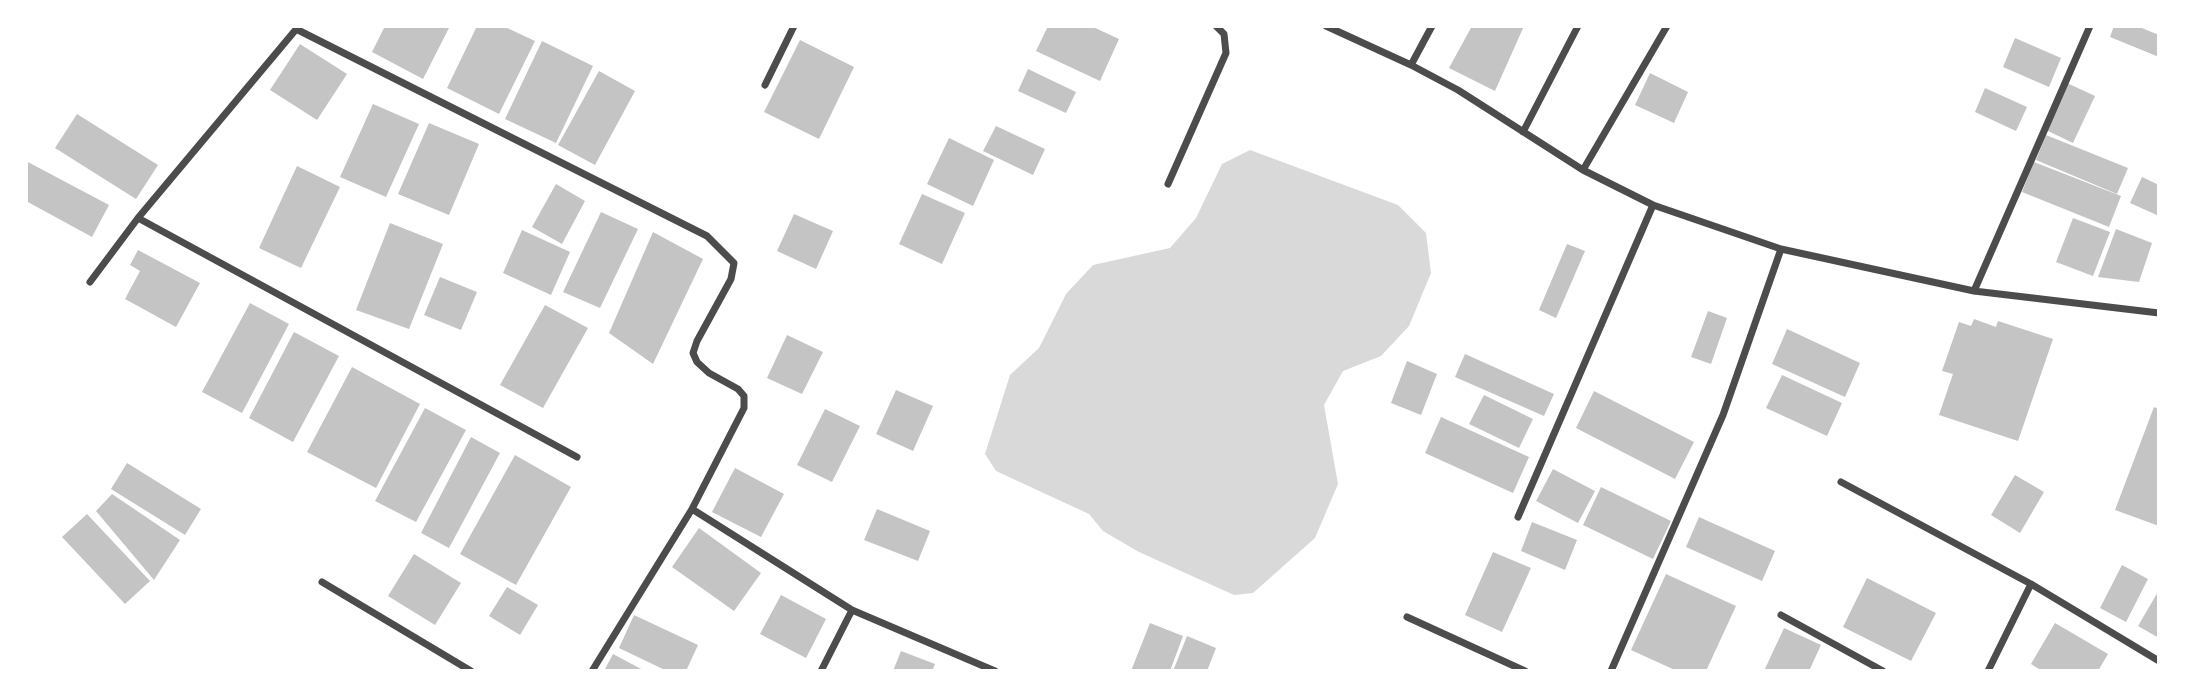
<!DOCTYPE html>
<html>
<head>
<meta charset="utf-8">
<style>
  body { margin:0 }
  #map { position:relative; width:2185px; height:697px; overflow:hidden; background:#fff; font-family:"Asap Condensed",sans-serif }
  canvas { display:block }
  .frame { position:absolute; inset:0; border:28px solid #fff; pointer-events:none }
</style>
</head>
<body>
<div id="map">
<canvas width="2185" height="697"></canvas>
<div class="frame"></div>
</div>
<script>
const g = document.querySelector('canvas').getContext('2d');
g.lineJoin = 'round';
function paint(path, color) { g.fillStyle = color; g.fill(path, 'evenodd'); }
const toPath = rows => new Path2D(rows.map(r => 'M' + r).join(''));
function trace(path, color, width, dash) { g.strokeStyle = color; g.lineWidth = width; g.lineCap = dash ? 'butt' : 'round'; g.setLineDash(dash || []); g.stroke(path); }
const water = toPath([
  [1250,150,1398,205,1426,233,1431,273,1409,326,1381,356,1343,371,1324,405,1338,484,1315,538,1253,593,1234,595,1139,552,1103,531,1089,514,996,471,985,454,1010,375,1039,348,1066,294,1093,265,1170,248,1196,218,1222,164]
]);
const building = toPath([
  [385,26,450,26,423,79,372,52],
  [477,26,503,26,535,41,499,114,447,88],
  [1048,26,1091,26,1119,39,1100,81,1036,51],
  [1472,26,1524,26,1495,91,1449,68],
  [2114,26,2137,26,2159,35,2159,57,2110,37],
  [2015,38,2061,58,2049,87,2003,67],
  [800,40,854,67,819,139,764,112],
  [542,41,593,66,556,143,505,119],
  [300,44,347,74,317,120,270,90],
  [1028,69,1076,92,1066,113,1018,91],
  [599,71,635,91,595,165,558,145],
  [1650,73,1688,92,1674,123,1635,105],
  [2067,83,2095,96,2073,143,2046,130],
  [1985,88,2027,107,2016,131,1975,112],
  [373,104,419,124,386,197,340,177],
  [77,114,158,165,136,199,55,148],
  [429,123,479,144,449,215,398,194],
  [996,126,1045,149,1033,175,983,151],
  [2046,135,2128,168,2117,194,2036,160],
  [949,138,994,160,973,206,927,184],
  [26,161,109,205,92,237,26,201],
  [2034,162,2121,196,2109,227,2022,192],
  [297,166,340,187,301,268,259,248],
  [2142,177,2159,185,2159,216,2130,203],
  [556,184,585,201,562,244,532,227],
  [922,194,965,213,942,264,899,244],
  [601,212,638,229,600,308,563,292],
  [794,214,833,231,816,269,777,251],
  [2073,218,2110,232,2093,276,2056,262],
  [390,223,443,244,409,329,356,310],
  [2116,229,2152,243,2139,282,2098,277],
  [522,230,570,252,551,295,503,273],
  [653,232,703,259,653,364,609,333],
  [1567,244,1585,251,1556,318,1539,310],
  [138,250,200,283,176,327,125,299,140,271,130,265],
  [440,277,477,292,461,330,424,315],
  [250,303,289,324,242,413,202,392],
  [545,305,588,328,543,408,500,385],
  [1708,311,1727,318,1711,364,1691,357],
  [1974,319,1996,327,1998,321,2053,339,2018,441,1939,415,1953,374,1942,371,1959,322,1971,326],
  [1787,329,1860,363,1845,397,1772,364],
  [294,332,339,356,293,442,249,418],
  [787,335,823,352,802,394,767,378],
  [1465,354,1554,394,1544,416,1455,377],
  [1407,361,1437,374,1421,415,1391,403],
  [352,367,420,404,376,488,307,452],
  [1782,375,1842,403,1827,436,1766,408],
  [896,390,933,406,913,451,876,434],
  [1594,391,1694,442,1675,479,1576,428],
  [1484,395,1533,419,1519,448,1469,424],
  [2154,407,2159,409,2159,526,2115,510],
  [425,408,466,430,416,522,375,501],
  [825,409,860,426,832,482,797,465],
  [1441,417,1529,457,1513,493,1425,453],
  [471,437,500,453,449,548,421,533],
  [515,455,571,487,516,585,460,554],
  [127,463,201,509,185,535,111,489],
  [735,468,784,494,761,537,712,512],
  [1553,469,1595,491,1578,523,1536,501],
  [2015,475,2044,492,2020,533,1991,515],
  [1601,487,1671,521,1653,559,1583,525],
  [112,494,180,540,154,580,96,511],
  [877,509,930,531,918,561,864,540],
  [87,514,150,581,125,604,62,537],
  [1699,517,1775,551,1762,581,1686,547],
  [1532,522,1577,540,1565,570,1521,551],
  [699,528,761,573,734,611,672,567],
  [1493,552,1531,568,1502,632,1465,615],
  [414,554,461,583,435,625,388,596],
  [2122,565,2148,579,2126,622,2100,608],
  [1666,574,1736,606,1706,671,1677,671,1631,650],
  [1867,578,1936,613,1911,661,1843,627],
  [507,587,538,605,520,635,489,616],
  [2159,590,2159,638,2138,626],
  [781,595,826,619,806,658,760,634],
  [634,615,698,645,686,671,667,671,619,648],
  [1150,623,1183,636,1170,671,1131,671],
  [2055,623,2108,654,2098,671,2042,671,2031,664],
  [1784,628,1821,645,1809,671,1764,671],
  [1187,636,1216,648,1207,671,1173,671],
  [901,651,935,664,932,671,893,671],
  [613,654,645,671,604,671]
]);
const minor = toPath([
  [1326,26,1411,65,1458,90,1583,170,1653,205,1781,249,1974,291,2159,313],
  [298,27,138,218,577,457],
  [296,29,707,236,734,263,731,279,697,341,693,353,697,362,709,373,738,389,744,396,744,408,692,509,592,671],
  [1411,65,1432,26],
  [765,85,794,26],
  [1523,132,1578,26],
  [1583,170,1667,26],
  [1168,184,1226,53,1224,34,1216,26],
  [90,282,138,218],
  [1974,291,2090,26],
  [1841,482,2031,584,2159,661],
  [692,509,852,610,995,671],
  [1518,517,1653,205],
  [322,582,471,671],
  [1781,615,1883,671],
  [1407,617,1525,671],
  [821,671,852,610],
  [1611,671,1723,415,1781,249],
  [1988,671,2031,584]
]);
paint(water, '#d9d9d9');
paint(building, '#c4c4c4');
trace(minor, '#4c4c4c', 7);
</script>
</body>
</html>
